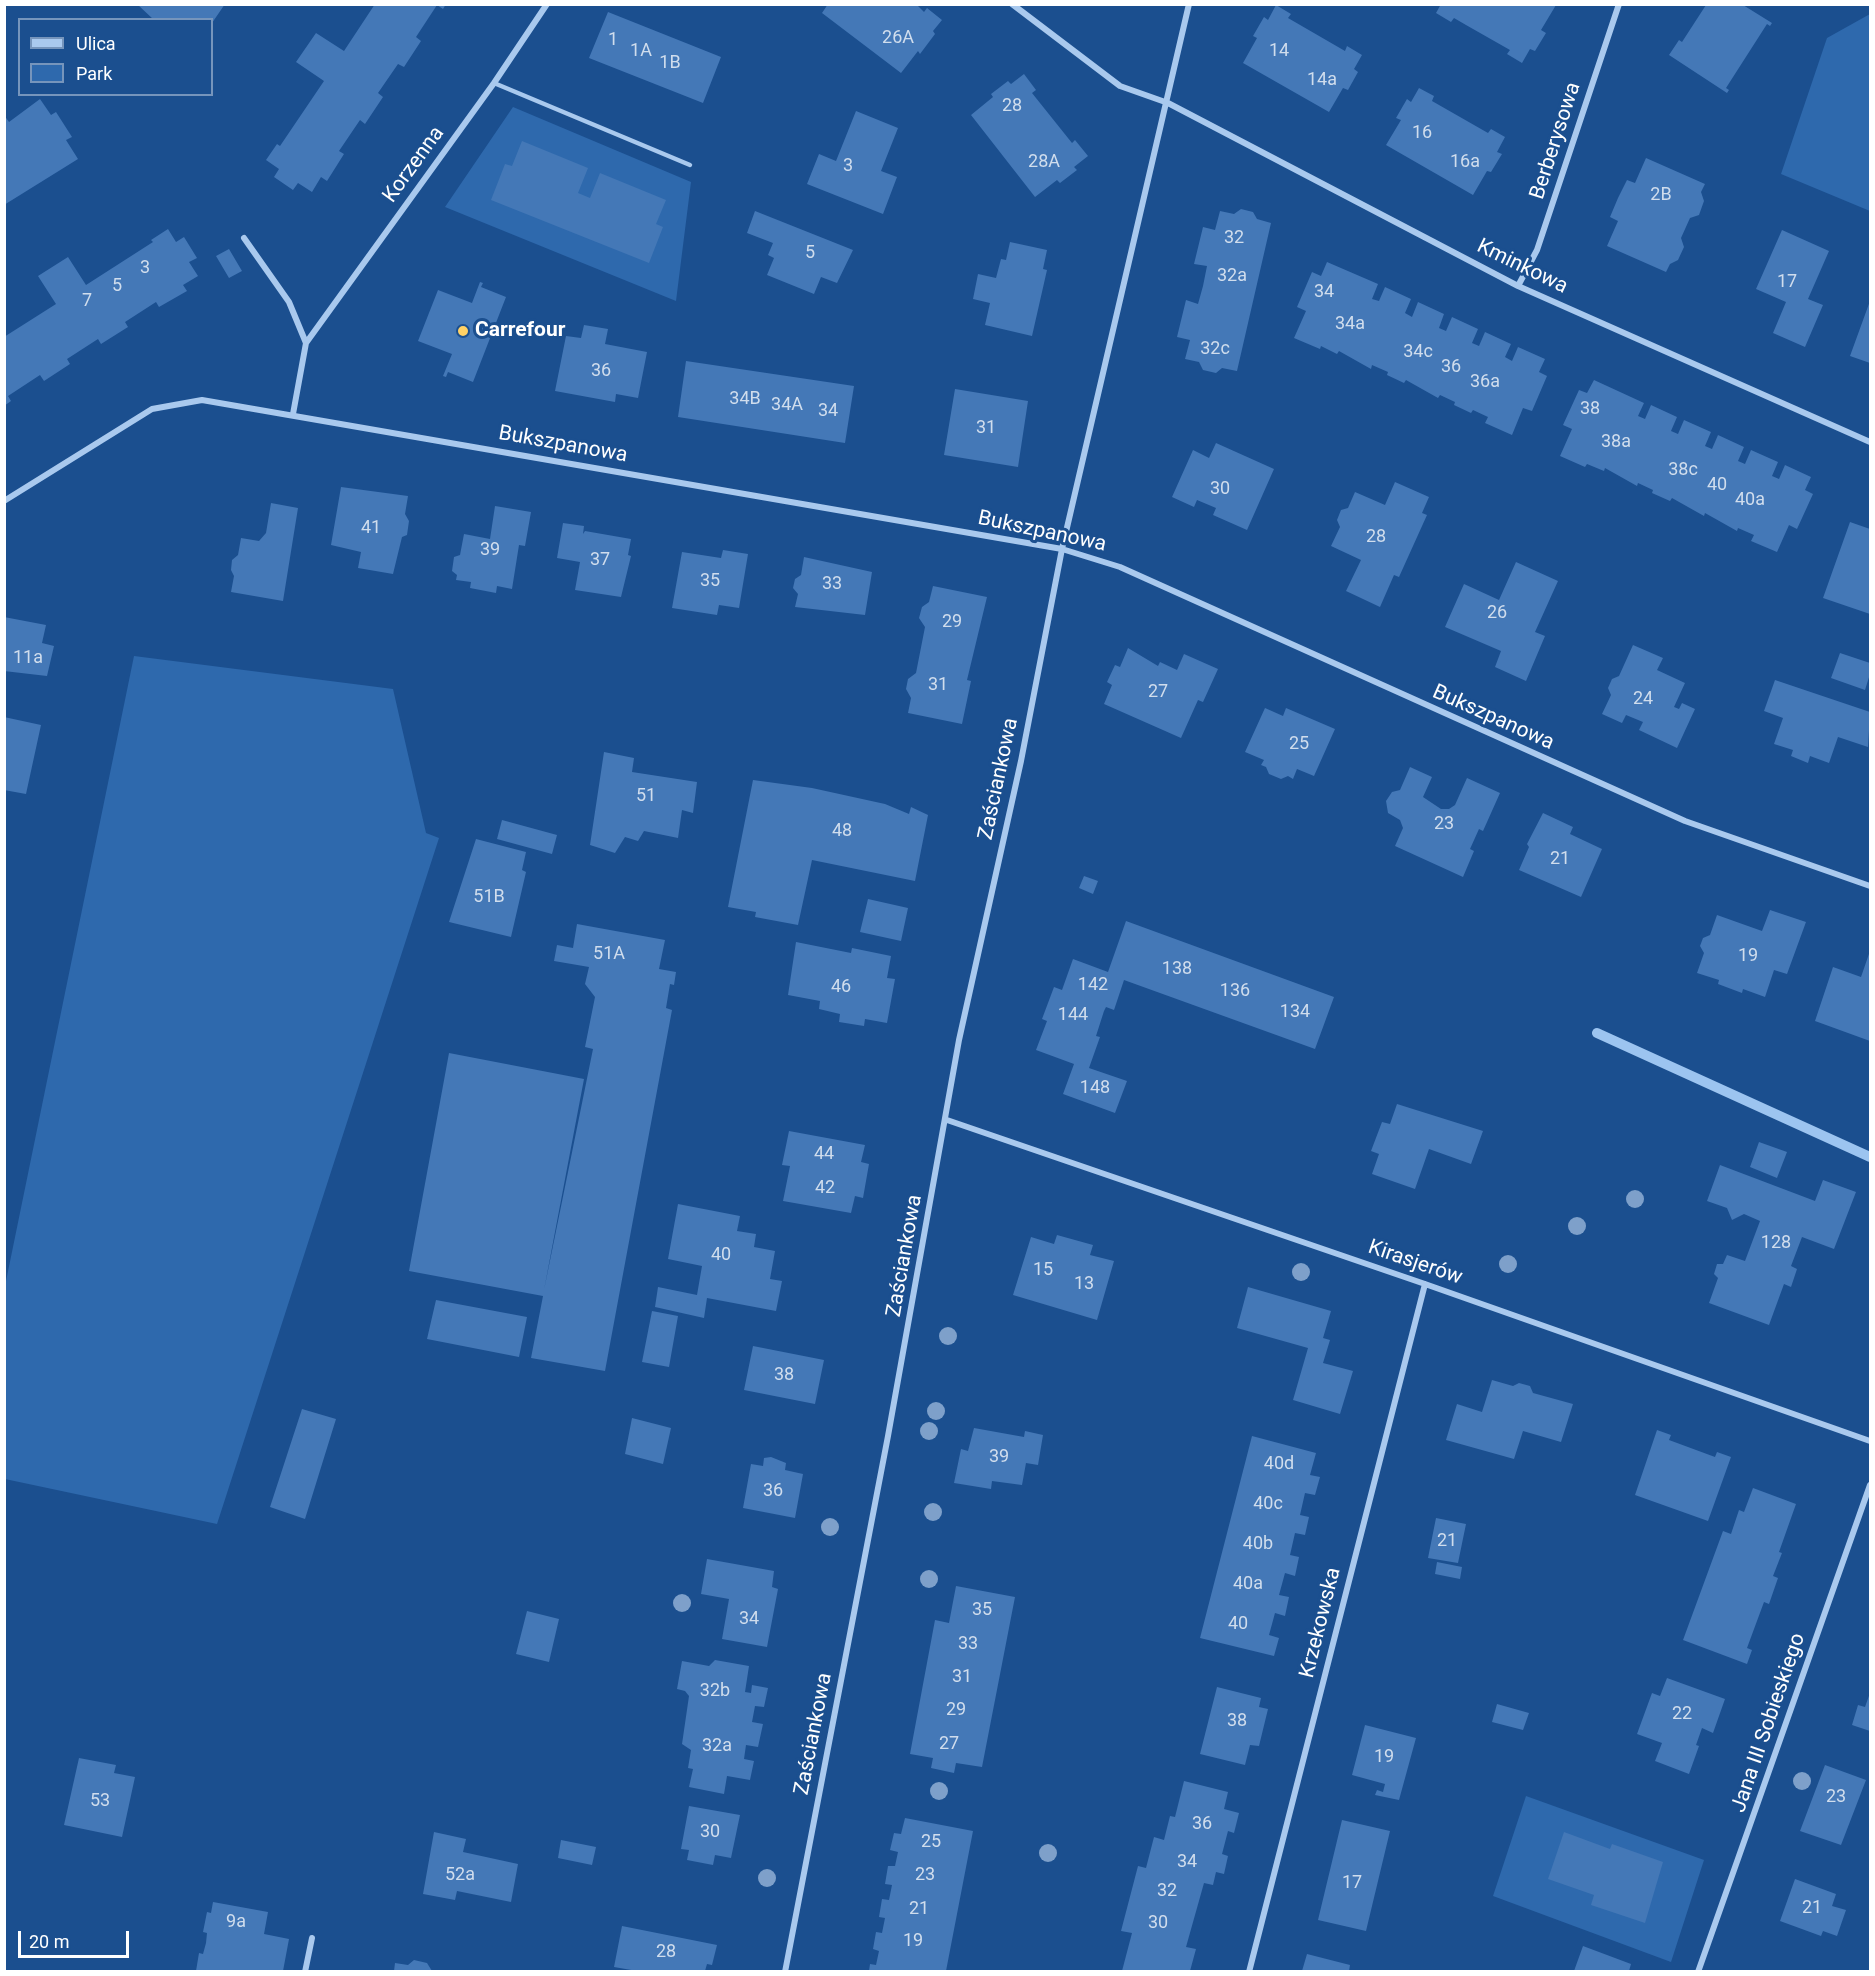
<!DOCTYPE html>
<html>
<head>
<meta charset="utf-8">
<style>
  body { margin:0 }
  #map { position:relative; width:1875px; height:1976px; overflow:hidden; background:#1b4f8f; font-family:Roboto,sans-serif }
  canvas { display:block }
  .frame { position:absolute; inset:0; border:6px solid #fff; pointer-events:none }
  .legend { position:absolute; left:18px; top:18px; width:195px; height:78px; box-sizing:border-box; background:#1b4f8f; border:2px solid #7695bc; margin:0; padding:8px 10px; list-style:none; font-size:18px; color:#fff }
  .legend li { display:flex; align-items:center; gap:12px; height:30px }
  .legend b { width:30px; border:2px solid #7695bc }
  .scale { position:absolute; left:18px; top:1931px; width:111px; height:27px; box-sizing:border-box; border:3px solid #fff; border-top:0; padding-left:8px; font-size:18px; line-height:21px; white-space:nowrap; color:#fff; -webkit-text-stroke:4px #1b4f8f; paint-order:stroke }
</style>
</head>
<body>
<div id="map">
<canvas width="1875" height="1976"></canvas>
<div class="frame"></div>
<ul class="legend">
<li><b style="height:8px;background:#a9c9ee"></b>Ulica</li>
<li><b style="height:16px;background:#2e69ad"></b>Park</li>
</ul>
<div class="scale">20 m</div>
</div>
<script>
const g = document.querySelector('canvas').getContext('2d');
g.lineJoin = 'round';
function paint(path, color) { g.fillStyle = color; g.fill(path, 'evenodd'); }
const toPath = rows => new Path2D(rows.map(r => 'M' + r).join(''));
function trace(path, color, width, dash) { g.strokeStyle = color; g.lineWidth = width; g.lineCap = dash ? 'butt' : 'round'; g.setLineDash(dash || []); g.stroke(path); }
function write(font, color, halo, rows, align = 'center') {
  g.font = font + ' Roboto,sans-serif'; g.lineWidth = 6; g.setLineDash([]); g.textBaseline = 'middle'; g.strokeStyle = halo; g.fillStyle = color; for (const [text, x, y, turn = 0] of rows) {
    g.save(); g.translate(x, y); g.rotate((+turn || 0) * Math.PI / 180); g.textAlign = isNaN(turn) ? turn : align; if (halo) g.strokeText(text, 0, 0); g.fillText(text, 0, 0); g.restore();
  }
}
const green = toPath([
  [1870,14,1870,211,1781,174,1827,38],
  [513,107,691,182,676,301,445,207],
  [134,656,393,689,426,833,439,838,217,1524,5,1479,5,1286],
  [1526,1796,1704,1860,1671,1962,1493,1896]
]);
const stream = toPath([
  [1597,1033,1870,1157]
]);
const building = toPath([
  [137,4,225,4,212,23,212,20,154,20],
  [375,4,446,4,443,9,437,5,416,37,421,41,404,67,398,64,378,93,383,97,365,124,360,120,339,151,344,154,327,181,321,177,312,192,298,183,293,190,274,177,279,169,266,160,277,144,280,146,324,81,296,62,316,33,344,51],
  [828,4,916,4,924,12,927,8,942,20,933,31,935,34,920,54,918,51,901,73,822,13],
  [1441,4,1554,4,1556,5,1541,30,1546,33,1535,51,1530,49,1522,63,1507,54,1510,50,1466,25,1454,18,1451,22,1436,13],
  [1276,5,1291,14,1288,18,1345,51,1347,46,1362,55,1354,69,1358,72,1348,90,1343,88,1329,112,1243,63,1257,38,1253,36,1264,17,1268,20],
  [1706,5,1743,5,1772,23,1770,26,1767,24,1726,88,1729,90,1727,93,1669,55,1679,40,1682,42],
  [608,12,721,57,703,103,589,58],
  [1024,74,1036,90,1032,93,1072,143,1075,140,1088,156,1074,167,1077,170,1060,183,1057,180,1035,197,971,115,993,97,991,94,1008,81,1011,84],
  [1419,88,1434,96,1432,101,1488,133,1491,129,1505,137,1497,152,1502,154,1491,172,1487,171,1473,195,1386,145,1401,120,1396,118,1407,99,1411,102],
  [40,99,51,115,56,112,72,137,66,140,78,159,4,205,4,115,9,122],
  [856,111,898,128,881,171,897,177,883,214,807,184,819,154,836,161],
  [522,141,588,168,578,193,590,198,600,173,666,200,656,224,663,227,649,263,491,200,505,164,512,166],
  [1646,158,1705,184,1701,192,1704,201,1699,215,1690,218,1681,238,1684,247,1678,260,1670,264,1666,272,1607,246,1618,221,1610,217,1618,198,1627,180,1635,183],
  [1241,209,1253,212,1257,219,1271,223,1237,371,1222,368,1216,373,1203,370,1199,362,1185,359,1190,340,1177,337,1186,300,1198,304,1203,286,1207,266,1194,264,1203,227,1215,230,1220,211,1234,214],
  [755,211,853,250,837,283,821,277,814,294,767,275,774,258,768,255,773,243,747,233],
  [168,229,176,242,184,237,197,258,189,262,198,276,183,285,187,291,159,307,156,302,125,322,128,327,101,344,98,339,67,359,70,364,44,381,40,375,8,396,11,401,4,406,4,337,56,304,38,276,68,257,86,285,153,242,151,240],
  [1782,230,1829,251,1808,299,1823,305,1805,347,1773,333,1786,302,1756,289],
  [1010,242,1047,250,1043,269,1047,270,1032,336,985,325,990,303,973,299,978,274,996,278,1001,259,1006,260],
  [229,249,242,271,229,278,216,256],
  [1327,262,1378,284,1372,299,1379,301,1385,287,1411,299,1405,313,1412,317,1418,302,1444,314,1439,328,1446,331,1452,317,1478,329,1472,343,1479,346,1485,332,1511,344,1505,357,1512,361,1518,347,1545,359,1539,372,1547,376,1532,411,1523,408,1512,435,1485,423,1488,417,1473,410,1471,413,1454,405,1455,402,1440,395,1438,398,1406,380,1404,383,1387,375,1388,372,1372,365,1371,369,1339,351,1337,354,1321,346,1320,349,1294,338,1306,311,1297,307,1312,272,1321,276],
  [480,282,483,283,481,287,506,297,473,382,448,372,446,377,443,376,452,354,418,341,438,290,472,303],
  [1870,301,1870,363,1850,356],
  [584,325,608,329,605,344,647,352,638,398,616,394,615,402,555,391,566,336,581,338],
  [686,361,854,386,845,443,678,417],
  [1594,380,1644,403,1638,416,1645,419,1651,405,1677,417,1671,431,1678,434,1684,420,1711,432,1705,446,1712,449,1718,435,1744,447,1738,461,1745,464,1751,450,1778,462,1772,476,1779,479,1785,465,1811,477,1805,490,1813,494,1797,529,1789,525,1777,552,1751,541,1754,535,1738,528,1737,531,1705,513,1704,516,1672,498,1670,501,1652,493,1653,490,1638,483,1637,486,1605,468,1604,471,1587,464,1585,467,1560,456,1572,429,1563,425,1579,390,1587,393],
  [955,389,1028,401,1018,467,944,455],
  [1216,443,1274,469,1247,530,1213,515,1216,508,1197,500,1194,507,1172,497,1193,450,1209,458],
  [1395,482,1429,497,1422,513,1427,515,1399,577,1394,575,1380,607,1346,591,1361,560,1331,546,1340,527,1337,520,1341,510,1348,508,1355,492,1385,505],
  [341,487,408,496,405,514,409,521,407,535,402,537,393,574,358,568,361,552,331,545],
  [271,503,298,508,283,601,231,592,234,576,231,570,232,560,238,555,241,538,259,541,266,533],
  [495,506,531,512,525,546,519,545,512,589,497,586,496,593,470,588,471,582,456,580,457,575,452,571,454,557,460,555,464,534,490,539],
  [1850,522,1870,529,1870,614,1823,598],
  [563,523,584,526,583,534,585,531,631,539,628,555,631,556,621,597,575,590,580,562,557,558],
  [723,550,748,554,739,608,719,605,717,615,672,608,682,552,721,558],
  [804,557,872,572,865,615,795,607,798,594,793,588,795,579,801,575],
  [1516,562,1558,581,1535,632,1545,636,1526,681,1495,667,1501,651,1445,627,1464,584,1499,600],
  [933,586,987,597,967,680,971,681,962,724,908,713,911,698,906,689,908,679,916,673,925,627,919,618,922,607,929,602],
  [4,617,46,625,42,643,54,646,47,676,4,671],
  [1633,645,1663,658,1657,670,1685,683,1674,707,1679,709,1682,703,1695,709,1677,748,1639,730,1643,722,1626,715,1622,723,1602,714,1611,695,1608,688,1612,679,1619,676],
  [1128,648,1158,666,1160,662,1177,670,1184,654,1218,669,1203,702,1198,700,1181,738,1104,704,1112,685,1107,682,1115,665,1120,667],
  [1840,653,1870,663,1870,674,1865,690,1831,678],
  [1775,680,1870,712,1868,747,1838,737,1829,763,1810,756,1808,763,1791,756,1793,750,1774,744,1783,718,1764,711],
  [1265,708,1283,716,1286,708,1335,729,1314,776,1297,769,1293,779,1288,776,1281,779,1269,774,1266,767,1261,765,1264,760,1245,752],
  [4,717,41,725,26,794,4,790],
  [604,752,634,758,632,772,697,782,693,813,682,810,678,838,644,831,638,841,625,837,615,853,590,845],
  [1410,767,1432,777,1423,797,1441,809,1449,809,1455,805,1467,778,1500,793,1483,831,1479,829,1470,849,1474,851,1463,877,1395,846,1403,828,1400,820,1388,813,1386,801,1392,792,1400,790],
  [753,780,812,788,885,804,909,814,911,807,928,815,915,881,812,860,798,925,755,917,756,912,728,907],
  [1543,813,1573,827,1570,834,1602,849,1581,897,1519,870,1529,847,1527,844],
  [502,820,557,835,552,854,497,839],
  [476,839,526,852,522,870,526,872,511,937,449,922],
  [1084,876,1098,881,1093,894,1079,888],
  [868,899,908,908,901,941,860,932],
  [1770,910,1806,922,1787,974,1774,970,1765,997,1743,989,1742,993,1718,984,1719,980,1697,973,1704,953,1700,946,1703,938,1710,935,1717,915,1762,931],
  [1126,921,1334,997,1315,1049,1124,980,1114,1010,1106,1007,1104,1011,1096,1036,1100,1037,1089,1068,1127,1081,1115,1113,1063,1094,1074,1064,1036,1050,1047,1021,1042,1019,1054,987,1062,990,1073,959,1108,972],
  [577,924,665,940,659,969,676,972,674,985,670,984,666,1008,672,1010,605,1371,531,1358,543,1296,409,1271,449,1053,584,1079,544,1290,593,1049,585,1047,595,997,585,984,589,967,554,961,557,945,573,948],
  [796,942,851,953,852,948,891,956,887,978,895,979,887,1023,865,1019,864,1026,839,1022,840,1014,819,1009,820,1001,788,995],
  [1870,951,1870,1041,1815,1021,1833,967,1861,977],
  [1397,1104,1483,1131,1471,1164,1429,1149,1415,1189,1372,1174,1379,1154,1371,1151,1382,1122,1390,1124],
  [789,1131,865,1145,861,1162,869,1164,863,1198,855,1196,851,1213,783,1201,790,1166,782,1165],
  [1759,1142,1787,1152,1777,1178,1750,1167],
  [1720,1165,1815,1201,1823,1180,1856,1192,1834,1249,1802,1237,1791,1266,1797,1269,1791,1287,1784,1284,1769,1325,1709,1303,1718,1278,1714,1274,1717,1264,1723,1264,1727,1255,1745,1261,1760,1221,1744,1214,1732,1220,1727,1208,1707,1201],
  [678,1204,740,1216,737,1231,756,1234,754,1247,775,1251,770,1279,782,1281,776,1311,707,1298,704,1318,655,1307,658,1287,697,1295,702,1266,668,1259],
  [1057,1235,1093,1245,1090,1255,1114,1261,1097,1320,1013,1295,1031,1237,1054,1244],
  [1248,1287,1331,1311,1323,1338,1330,1340,1323,1363,1353,1371,1340,1414,1293,1400,1308,1348,1237,1328],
  [436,1300,527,1317,519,1357,427,1339],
  [652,1311,678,1316,669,1367,642,1362],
  [753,1346,824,1360,815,1404,744,1390],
  [1492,1380,1513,1386,1519,1383,1530,1386,1533,1393,1573,1404,1561,1442,1523,1431,1514,1459,1446,1440,1457,1404,1482,1412],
  [302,1409,336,1419,305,1519,270,1507],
  [632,1418,671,1428,663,1464,625,1454],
  [974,1428,1024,1437,1025,1431,1043,1435,1038,1465,1026,1463,1022,1485,992,1481,991,1489,954,1483,961,1449,968,1451],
  [1657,1430,1671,1435,1669,1440,1715,1457,1717,1452,1731,1457,1708,1521,1635,1495],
  [1252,1436,1316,1453,1310,1475,1320,1477,1315,1495,1305,1493,1300,1515,1309,1517,1305,1535,1295,1533,1290,1555,1299,1557,1295,1576,1285,1573,1279,1595,1289,1597,1285,1616,1275,1613,1269,1635,1279,1638,1274,1656,1200,1638],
  [771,1457,786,1463,785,1470,803,1474,795,1518,743,1508,751,1464,763,1466,764,1458],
  [1753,1488,1796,1504,1779,1552,1782,1553,1773,1576,1778,1578,1769,1604,1764,1602,1747,1648,1752,1650,1747,1664,1683,1640,1723,1531,1731,1534,1739,1510,1744,1512],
  [1436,1518,1466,1524,1458,1563,1428,1558],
  [707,1559,774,1571,772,1587,778,1589,767,1647,722,1639,729,1599,701,1594],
  [1437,1562,1462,1567,1460,1579,1435,1574],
  [956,1586,1015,1597,982,1767,956,1763,954,1773,931,1768,933,1758,910,1754,935,1620,949,1623],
  [527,1611,559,1619,549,1662,516,1654],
  [715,1660,749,1666,745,1692,751,1693,752,1685,768,1688,764,1707,755,1706,752,1722,763,1724,758,1747,746,1745,744,1759,754,1761,750,1780,727,1776,724,1794,689,1787,693,1769,688,1768,691,1750,682,1744,689,1696,685,1691,677,1689,682,1661,709,1666],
  [1667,1678,1725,1699,1713,1733,1702,1728,1696,1745,1699,1746,1689,1774,1655,1761,1662,1743,1637,1734,1652,1693,1660,1696],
  [1217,1687,1261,1698,1259,1707,1268,1709,1259,1746,1250,1745,1245,1765,1200,1754],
  [1870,1693,1870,1731,1852,1725,1858,1705,1865,1707],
  [1497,1704,1529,1713,1523,1730,1492,1722],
  [1365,1725,1416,1738,1399,1800,1375,1795,1377,1790,1383,1792,1385,1784,1352,1775],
  [79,1758,116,1765,114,1773,135,1777,122,1837,64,1825],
  [1825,1765,1866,1780,1841,1845,1800,1831],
  [1184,1781,1228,1792,1224,1809,1239,1813,1234,1833,1228,1831,1222,1854,1228,1856,1224,1874,1216,1872,1213,1885,1204,1883,1186,1947,1196,1949,1190,1971,1122,1971,1132,1933,1121,1931,1138,1866,1146,1868,1154,1837,1164,1840,1170,1816,1175,1817],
  [689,1806,740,1815,731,1858,715,1855,713,1865,687,1860,689,1850,681,1849],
  [905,1818,973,1831,946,1971,869,1971,870,1964,876,1965,879,1951,873,1949,876,1932,882,1933,885,1918,879,1917,882,1899,889,1900,892,1885,885,1884,888,1866,895,1866,898,1852,890,1850,894,1833,901,1834],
  [1342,1820,1390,1831,1366,1931,1318,1920],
  [434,1832,466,1839,463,1852,518,1864,511,1902,457,1891,455,1900,423,1894],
  [1564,1832,1610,1849,1612,1844,1663,1862,1645,1923,1591,1905,1594,1895,1548,1879],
  [561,1840,596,1847,592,1865,558,1858],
  [1795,1879,1836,1894,1832,1906,1846,1910,1837,1936,1823,1931,1821,1936,1780,1921],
  [213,1902,268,1912,264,1934,289,1939,283,1971,196,1971,199,1953,203,1954,206,1943,207,1933,203,1932,207,1912,211,1913],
  [622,1926,717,1945,712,1965,707,1964,705,1971,637,1971,614,1967],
  [1583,1946,1631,1964,1629,1971,1574,1971],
  [1307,1954,1350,1965,1349,1971,1302,1971],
  [414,1960,427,1963,432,1971,394,1971,395,1963,408,1965]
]);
const lane = toPath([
  [494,83,690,165]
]);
const street = toPath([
  [1012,4,1120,86,1168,103,1518,286,1870,442],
  [244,238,289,302,306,343,293,414],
  [1518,286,1537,250,1619,4],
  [306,343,494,83,547,4],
  [4,501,152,409,202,400,1062,549,1120,567,1685,821,1870,886],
  [947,1120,1425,1284,1870,1441],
  [305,1972,312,1938],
  [785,1972,888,1436,959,1040,1021,761,1062,549,1189,4],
  [1249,1972,1425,1284],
  [1698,1972,1870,1485]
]);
const trees = [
  [1635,1199],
  [1577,1226],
  [1508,1264],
  [1301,1272],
  [948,1336],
  [936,1411],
  [929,1431],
  [933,1512],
  [830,1527],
  [929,1579],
  [682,1603],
  [1802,1781],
  [939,1791],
  [1048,1853],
  [767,1878]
];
const markers = [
  [463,331,6,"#ffd166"]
];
const numberNames = [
  ["26A",898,38],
  ["1",613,40],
  ["1A",641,51],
  ["14",1279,51],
  ["1B",670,63],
  ["14a",1322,80],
  ["28",1012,106],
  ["16",1422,133],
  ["28A",1044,162],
  ["16a",1465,162],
  ["3",848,166],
  ["2B",1661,195],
  ["32",1234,238],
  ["5",810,253],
  ["3",145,268],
  ["32a",1232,276],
  ["17",1787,282],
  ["5",117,286],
  ["34",1324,292],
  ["7",87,301],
  ["34a",1350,324],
  ["32c",1215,349],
  ["34c",1418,352],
  ["36",1451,367],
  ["36",601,371],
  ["36a",1485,382],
  ["34B",745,399],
  ["34A",787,405],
  ["38",1590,409],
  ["34",828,411],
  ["31",986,428],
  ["38a",1616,442],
  ["38c",1683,470],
  ["40",1717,485],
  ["30",1220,489],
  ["40a",1750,500],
  ["41",371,528],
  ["28",1376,537],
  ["39",490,550],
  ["37",600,560],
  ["35",710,581],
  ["33",832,584],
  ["26",1497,613],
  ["29",952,622],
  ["11a",28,658],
  ["31",938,685],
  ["27",1158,692],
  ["24",1643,699],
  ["25",1299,744],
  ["51",646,796],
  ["23",1444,824],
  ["48",842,831],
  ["21",1560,859],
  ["51B",489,897],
  ["51A",609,954],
  ["19",1748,956],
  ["138",1177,969],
  ["142",1093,985],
  ["46",841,987],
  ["136",1235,991],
  ["134",1295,1012],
  ["144",1073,1015],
  ["148",1095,1088],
  ["44",824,1154],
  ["42",825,1188],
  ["128",1776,1243],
  ["40",721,1255],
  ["15",1043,1270],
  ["13",1084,1284],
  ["38",784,1375],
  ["39",999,1457],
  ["40d",1279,1464],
  ["36",773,1491],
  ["40c",1268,1504],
  ["21",1447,1541],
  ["40b",1258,1544],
  ["40a",1248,1584],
  ["35",982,1610],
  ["34",749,1619],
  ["40",1238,1624],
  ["33",968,1644],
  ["31",962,1677],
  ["32b",715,1691],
  ["29",956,1710],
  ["22",1682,1714],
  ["38",1237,1721],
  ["27",949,1744],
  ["32a",717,1746],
  ["19",1384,1757],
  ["23",1836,1797],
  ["53",100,1801],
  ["36",1202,1824],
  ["30",710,1832],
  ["25",931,1842],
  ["34",1187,1862],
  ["52a",460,1875],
  ["23",925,1875],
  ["17",1352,1883],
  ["32",1167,1891],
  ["21",1812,1908],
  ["21",919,1909],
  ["9a",236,1922],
  ["30",1158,1923],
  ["19",913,1941],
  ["28",666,1952]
];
const streetNames = [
  ["Berberysowa",1556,141,-72],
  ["Korzenna",414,165,-54],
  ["Kminkowa",1522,267,26],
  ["Bukszpanowa",563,445,10],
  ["Bukszpanowa",1042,532,12],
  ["Bukszpanowa",1493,718,24],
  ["Zaściankowa",999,779,-78],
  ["Zaściankowa",905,1256,-80],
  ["Kirasjerów",1415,1263,19],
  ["Krzekowska",1321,1623,-76],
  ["Jana III Sobieskiego",1769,1723,-71],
  ["Zaściankowa",814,1734,-79]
];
const poiNames = [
  ["Carrefour",475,331]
];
paint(green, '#2e69ad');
trace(stream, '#9cc4f0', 10);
paint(building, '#4478b7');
trace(lane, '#a9c9ee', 4.5);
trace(street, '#a9c9ee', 6);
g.fillStyle = '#7ea0ca';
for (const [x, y] of trees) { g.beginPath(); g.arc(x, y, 9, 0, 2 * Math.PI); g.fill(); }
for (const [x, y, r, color] of markers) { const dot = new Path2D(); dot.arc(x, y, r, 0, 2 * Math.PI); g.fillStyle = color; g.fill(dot); trace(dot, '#1b4f8f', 2); }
write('18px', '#d0dded', null, numberNames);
write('21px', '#fff', '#1b4f8f', streetNames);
write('bold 21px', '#fff', '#1b4f8f', poiNames, 'left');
</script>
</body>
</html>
